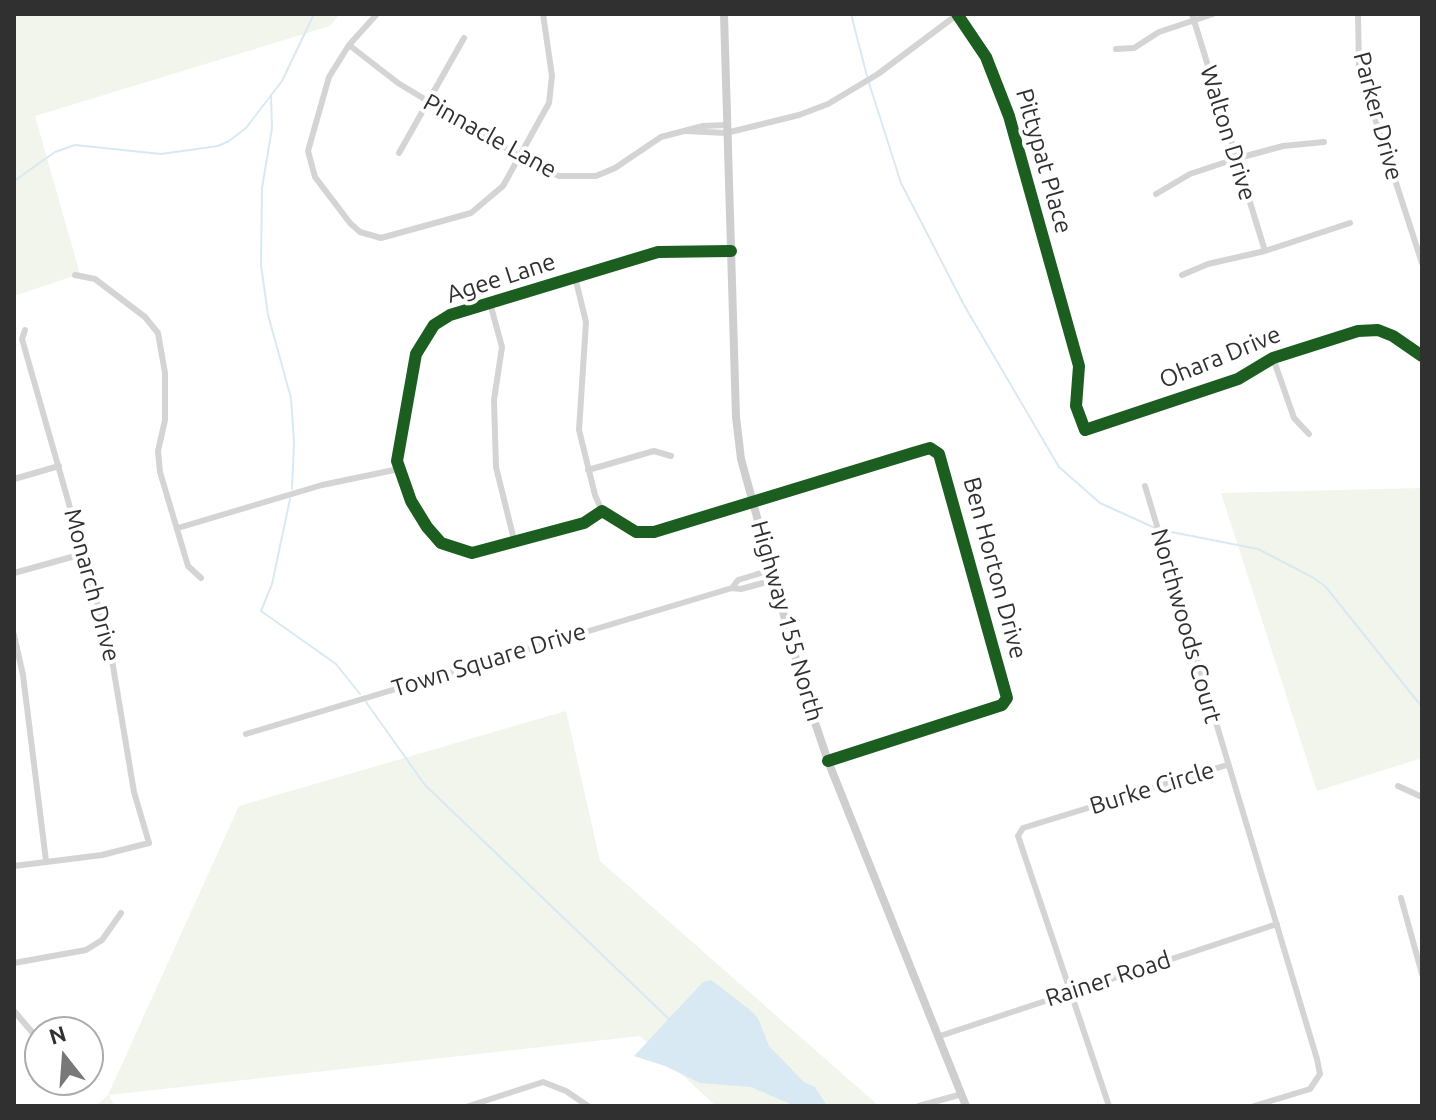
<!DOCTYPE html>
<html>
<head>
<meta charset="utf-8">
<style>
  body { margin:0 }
  #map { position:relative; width:1436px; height:1120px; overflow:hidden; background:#fff; font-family:Ubuntu,sans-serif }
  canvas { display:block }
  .frame { position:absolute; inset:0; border:16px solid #303030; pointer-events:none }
  .north { position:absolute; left:24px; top:1016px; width:80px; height:80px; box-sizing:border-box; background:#fff; border:2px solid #acacac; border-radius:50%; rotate:343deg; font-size:22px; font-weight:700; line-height:32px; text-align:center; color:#303030 }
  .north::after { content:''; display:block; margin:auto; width:28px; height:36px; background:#787878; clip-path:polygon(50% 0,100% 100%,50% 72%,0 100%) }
</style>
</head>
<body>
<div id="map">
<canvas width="1436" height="1120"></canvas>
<div class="frame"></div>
<div class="north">N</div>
</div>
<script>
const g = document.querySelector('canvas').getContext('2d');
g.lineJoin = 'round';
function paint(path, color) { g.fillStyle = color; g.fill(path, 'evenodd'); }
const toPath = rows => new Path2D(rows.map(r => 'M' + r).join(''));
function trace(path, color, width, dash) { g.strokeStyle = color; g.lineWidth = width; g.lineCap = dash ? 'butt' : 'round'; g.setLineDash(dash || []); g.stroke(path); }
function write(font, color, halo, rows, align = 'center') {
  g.font = font + ' Ubuntu,sans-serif'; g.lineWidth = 8; g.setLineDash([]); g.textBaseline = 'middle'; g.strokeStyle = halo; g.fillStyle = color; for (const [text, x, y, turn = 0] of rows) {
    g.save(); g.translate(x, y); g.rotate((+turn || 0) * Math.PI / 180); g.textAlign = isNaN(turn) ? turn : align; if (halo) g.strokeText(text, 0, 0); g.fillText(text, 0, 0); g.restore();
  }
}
const green = toPath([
  [14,14,340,14,330,26,35,116,80,274,14,296],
  [1422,488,1422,758,1317,791,1221,493],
  [566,711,600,861,879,1106,716,1106,640,1036,109,1095,114,1106,96,1106,108,1095,239,806]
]);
const water = toPath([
  [711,980,749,1009,758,1018,769,1046,804,1082,815,1087,827,1106,795,1106,751,1087,700,1083,665,1066,634,1056,703,982]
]);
const stream = toPath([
  [851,14,867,76],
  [869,83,901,183,964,305,1059,467,1100,503,1155,528],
  [271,96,272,128,262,188,261,265,268,315,291,398,294,442,292,489],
  [14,181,55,152,75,145,161,154,218,146,229,141,246,128,282,81,314,14],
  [290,499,272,584,261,611,336,664,360,694],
  [1161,530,1258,549,1312,577,1325,586,1422,707],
  [366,702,425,785,669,1019]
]);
const street = toPath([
  [377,14,349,45,329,77,308,151,315,177,350,223,360,232,381,238,471,213,503,186,549,103,552,76,543,14],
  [957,14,986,57,1009,116,1079,366,1076,406,1085,430,1238,379,1273,358,1358,331,1378,330,1393,336,1422,356],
  [1192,14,1265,251],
  [1358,14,1359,69,1422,263],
  [349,45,398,83,537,167,559,176,596,176,615,168,661,137,703,126,726,125],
  [1116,49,1134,48,1159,32,1213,14],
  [686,131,726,133,799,115,828,104,878,74,958,14],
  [399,153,464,38],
  [1156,194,1190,174,1235,159,1283,146,1324,142],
  [731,251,658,252,450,315,434,325,416,354,397,461,411,501,427,527,441,543,472,553,584,523,602,511,636,532,654,532,913,453,930,448,939,454,1007,698,1002,705,828,761],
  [75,275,95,279,145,317,158,333,165,373,165,420,158,451,160,472,188,566,201,578],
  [1182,275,1208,264,1265,251,1350,223],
  [575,277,586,322,579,430,595,495,602,511],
  [490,303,502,347,494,400,496,467,515,544],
  [1273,358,1294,418,1309,434],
  [588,470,654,451,671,456],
  [14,479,59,466],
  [1145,486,1317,1059,1320,1074,1310,1089,1254,1106],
  [178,528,322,485,399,469],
  [14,573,86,553],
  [732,588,738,580,771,570],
  [14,635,23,675,46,861],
  [246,734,732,588,741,589,774,580],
  [1398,786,1422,797],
  [14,866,102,855,149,843,134,792,110,648,22,339,25,330],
  [1401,898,1422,974],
  [14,963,86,950,102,940,121,913],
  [14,1011,32,1032,40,1036],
  [940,1036,1277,924],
  [469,1106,543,1082,566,1091,588,1106],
  [919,1106,962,1094],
  [1109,1106,1018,836,1023,828,1227,765]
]);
const secondary = toPath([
  [724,14,736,417,741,459,807,699,828,761,966,1106]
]);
const cycleway = toPath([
  [957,14,986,57,1009,116,1079,366,1076,406,1085,430,1238,379,1273,358,1358,331,1378,330,1393,336,1422,356],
  [731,251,658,252,450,315,434,325,416,354,397,461,411,501,427,527,441,543,472,553,584,523,602,511,636,532,654,532,913,453,930,448,939,454,1007,698,1002,705,828,761]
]);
const streetNames = [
  ["Parker Drive",1378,116,75],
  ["Walton Drive",1228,133,73],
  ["Pinnacle Lane",490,136,29],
  ["Pittypat Place",1044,161,74],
  ["Agee Lane",501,278,-18],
  ["Ohara Drive",1220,357,-22],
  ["Ben Horton Drive",995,568,75],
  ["Monarch Drive",92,585,75],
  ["Highway 155 North",787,621,74],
  ["Northwoods Court",1186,626,74],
  ["Town Square Drive",489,660,-17],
  ["Burke Circle",1152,788,-17],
  ["Rainer Road",1108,979,-18]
];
paint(green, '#f1f5ec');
paint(water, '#d9e9f3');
trace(stream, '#d9e9f3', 2);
trace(street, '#d4d4d4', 6);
trace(secondary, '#cecece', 8);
trace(cycleway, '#1b5e20', 12);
write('24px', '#303030', '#fff', streetNames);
</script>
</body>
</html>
